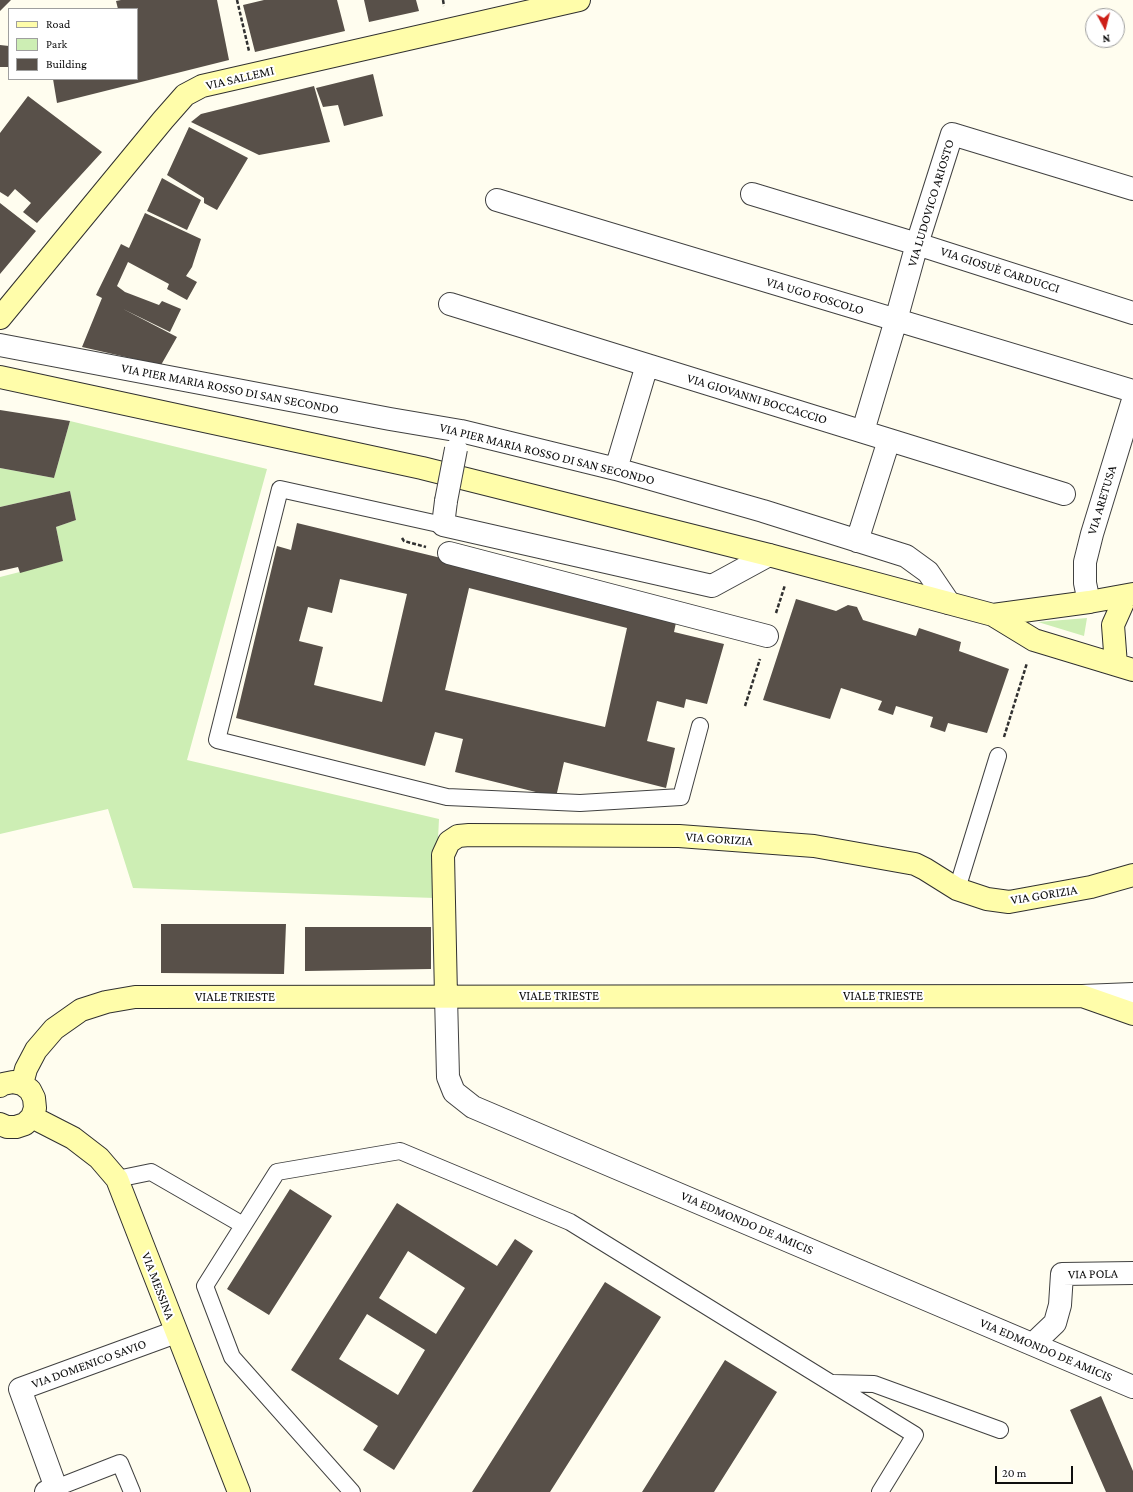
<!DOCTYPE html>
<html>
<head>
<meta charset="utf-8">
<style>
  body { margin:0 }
  #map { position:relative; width:1133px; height:1492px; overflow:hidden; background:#fffdef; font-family:"Crimson Pro",serif }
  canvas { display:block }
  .legend { position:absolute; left:8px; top:8px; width:130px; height:72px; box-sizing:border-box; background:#fff; border:1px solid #9f9f9f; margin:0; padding:5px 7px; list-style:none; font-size:12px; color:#0e0e0e }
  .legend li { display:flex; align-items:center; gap:8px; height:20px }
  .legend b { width:20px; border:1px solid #9f9f9f }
  .north { position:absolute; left:1085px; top:8px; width:40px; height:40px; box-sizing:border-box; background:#fff; border:1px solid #9f9f9f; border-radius:50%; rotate:173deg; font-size:11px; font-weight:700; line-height:16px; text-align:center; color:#0e0e0e }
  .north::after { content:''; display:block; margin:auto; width:14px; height:18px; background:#cd1e17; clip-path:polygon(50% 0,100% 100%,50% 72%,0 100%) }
  .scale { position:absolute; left:995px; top:1466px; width:78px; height:18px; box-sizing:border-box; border:2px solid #0e0e0e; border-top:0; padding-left:5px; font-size:12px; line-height:14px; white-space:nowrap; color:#0e0e0e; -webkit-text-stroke:3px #fff; paint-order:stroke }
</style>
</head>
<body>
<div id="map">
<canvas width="1133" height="1492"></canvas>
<ul class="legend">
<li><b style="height:5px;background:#fffdaa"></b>Road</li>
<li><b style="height:11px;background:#cdeeb4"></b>Park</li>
<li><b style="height:11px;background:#585049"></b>Building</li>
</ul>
<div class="north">N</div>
<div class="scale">20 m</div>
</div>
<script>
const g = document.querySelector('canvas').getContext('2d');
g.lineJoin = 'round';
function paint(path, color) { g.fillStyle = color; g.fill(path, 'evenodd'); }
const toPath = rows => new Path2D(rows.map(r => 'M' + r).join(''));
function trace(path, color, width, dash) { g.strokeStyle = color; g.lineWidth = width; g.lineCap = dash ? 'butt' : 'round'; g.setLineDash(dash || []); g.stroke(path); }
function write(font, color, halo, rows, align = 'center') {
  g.font = font + ' "Crimson Pro",serif'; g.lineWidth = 4; g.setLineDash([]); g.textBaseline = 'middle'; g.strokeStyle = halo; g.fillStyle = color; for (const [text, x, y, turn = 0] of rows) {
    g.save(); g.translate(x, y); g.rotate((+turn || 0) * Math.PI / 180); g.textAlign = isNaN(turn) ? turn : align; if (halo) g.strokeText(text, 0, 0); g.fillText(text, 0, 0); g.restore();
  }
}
const green = toPath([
  [70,421,267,469,187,760,439,819,435,898,133,888,108,809,0,834,0,577,63,561,56,527,76,520,70,491,0,507,0,468,54,478],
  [1087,618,1084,636,1038,622]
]);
const building = toPath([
  [0,0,11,0,0,11],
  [121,0,217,0,229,60,57,103,53,79,137,79,137,9,118,9,116,1],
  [264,0,337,0,345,31,255,52,243,5],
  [364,0,416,0,419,11,369,22],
  [0,45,9,46,9,67,0,67],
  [373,74,383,116,344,126,338,105,323,107,316,88],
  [314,86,330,142,259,155,191,122,201,114],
  [28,96,102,152,37,223,23,212,31,203,15,189,8,197,0,192,0,133],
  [189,127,248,158,217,210,204,203,204,198,167,175],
  [162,178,201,200,187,230,147,211],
  [0,203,36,231,0,274],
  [145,213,201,239,192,267,186,276,197,282,187,300,167,289,169,284,128,262,117,286,125,292,159,305,162,301,181,309,170,332,123,309,177,337,161,365,82,347,102,298,96,295,121,244,129,248],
  [0,410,70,421,54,478,0,468],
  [70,491,76,520,56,527,63,561,20,573,18,567,0,571,0,507],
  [297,523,474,566,677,618,674,632,724,644,707,704,686,699,684,708,657,701,647,741,675,748,666,788,564,762,556,797,455,772,463,739,435,732,425,766,236,718,277,546,291,550],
  [340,579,407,594,382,702,314,685,323,647,299,641,308,607,332,613],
  [469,588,627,628,605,727,445,690],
  [796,599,836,611,848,605,857,607,863,620,916,636,919,628,961,642,959,651,1009,669,987,733,948,723,945,732,930,727,933,717,896,706,893,715,878,710,882,701,841,688,830,719,763,700],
  [161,924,286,924,284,974,161,973],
  [305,927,431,927,431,969,305,971],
  [290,1189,332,1216,269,1315,227,1289],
  [397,1203,497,1266,515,1239,533,1251,394,1470,363,1450,378,1426,291,1370],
  [408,1251,465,1288,436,1334,379,1298],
  [367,1314,425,1350,398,1395,339,1359],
  [605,1282,661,1317,550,1492,472,1492],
  [725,1360,777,1392,714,1492,642,1492],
  [1101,1396,1133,1471,1133,1492,1106,1492,1070,1410]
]);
const path = toPath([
  [237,0,249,51],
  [443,0,444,6],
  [402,538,404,541,426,547],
  [776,613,785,585],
  [745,706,760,659],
  [1004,737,1027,663]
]);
const lane = toPath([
  [443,525,280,489,217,740,447,797,580,803,681,797,700,726],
  [957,889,998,756],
  [117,1179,151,1172,243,1225],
  [833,1383,874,1384,1000,1430],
  [56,1488,120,1463,132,1492],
  [352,1492,232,1357,205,1286,277,1172,400,1151,570,1222,915,1435,880,1492]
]);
const street = toPath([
  [752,194,917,244,1133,313],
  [497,200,1133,391],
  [450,304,1064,494],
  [0,345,390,419,461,431,616,469,763,511,906,556,928,572,949,603],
  [863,431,896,320,917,244,952,134,1133,189],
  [616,469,647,365],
  [446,501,443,525,712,586,769,555],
  [857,541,889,440],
  [449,553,767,636],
  [1089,602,1085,583,1085,562,1092,534,1133,400],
  [446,996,448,1077,454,1092,473,1107,1133,1387],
  [1082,996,1133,994],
  [1033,1344,1055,1323,1060,1305,1062,1274,1133,1273],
  [46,1492,56,1488,20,1389,176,1332]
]);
const secondary = toPath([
  [0,318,163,120,185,95,202,86,579,0],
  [0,377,422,468,769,555,993,615,1034,640,1133,670],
  [993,615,1089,602,1133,594],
  [1116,665,1113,625,1126,596],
  [446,996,443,855,449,842,458,836,469,835,679,836,814,846,915,864,925,869,957,889,987,899,1009,902,1091,887,1133,875],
  [22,1084,26,1069,36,1050,54,1029,81,1010,106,1002,135,997,1082,996,1133,1014],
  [0,1086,3,1084,13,1082,22,1084,30,1090,34,1098,35,1108,32,1117,25,1124,16,1127,7,1127,0,1124],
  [32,1117,73,1138,99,1158,117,1179,239,1492]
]);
const streetBridge = toPath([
  [446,501,456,449]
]);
const streetNames = [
  ["VIA SALLEMI",240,78,-13],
  ["VIA LUDOVICO ARIOSTO",931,203,-73],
  ["VIA GIOSUÈ CARDUCCI",1000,270,18],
  ["VIA UGO FOSCOLO",815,296,17],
  ["VIA PIER MARIA ROSSO DI SAN SECONDO",230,389,11],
  ["VIA GIOVANNI BOCCACCIO",757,399,17],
  ["VIA PIER MARIA ROSSO DI SAN SECONDO",547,454,14],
  ["VIA ARETUSA",1102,500,-73],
  ["VIA GORIZIA",719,839,4],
  ["VIA GORIZIA",1044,895,-9],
  ["VIALE TRIESTE",559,996],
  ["VIALE TRIESTE",883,996],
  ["VIALE TRIESTE",235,997],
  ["VIA EDMONDO DE AMICIS",747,1223,23],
  ["VIA POLA",1093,1274,-1],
  ["VIA MESSINA",158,1286,69],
  ["VIA EDMONDO DE AMICIS",1046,1350,23],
  ["VIA DOMENICO SAVIO",89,1364,-20]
];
paint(green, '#cdeeb4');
paint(building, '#585049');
trace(lane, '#414141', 18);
trace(street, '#414141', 24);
trace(secondary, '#303030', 24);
trace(path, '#303030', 2.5, [4, 2]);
trace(lane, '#fff', 16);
trace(street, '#fff', 22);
trace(secondary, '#fffdaa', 22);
trace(streetBridge, '#414141', 24, []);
trace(streetBridge, '#fff', 22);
write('13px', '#0e0e0e', '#fff', streetNames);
</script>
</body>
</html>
